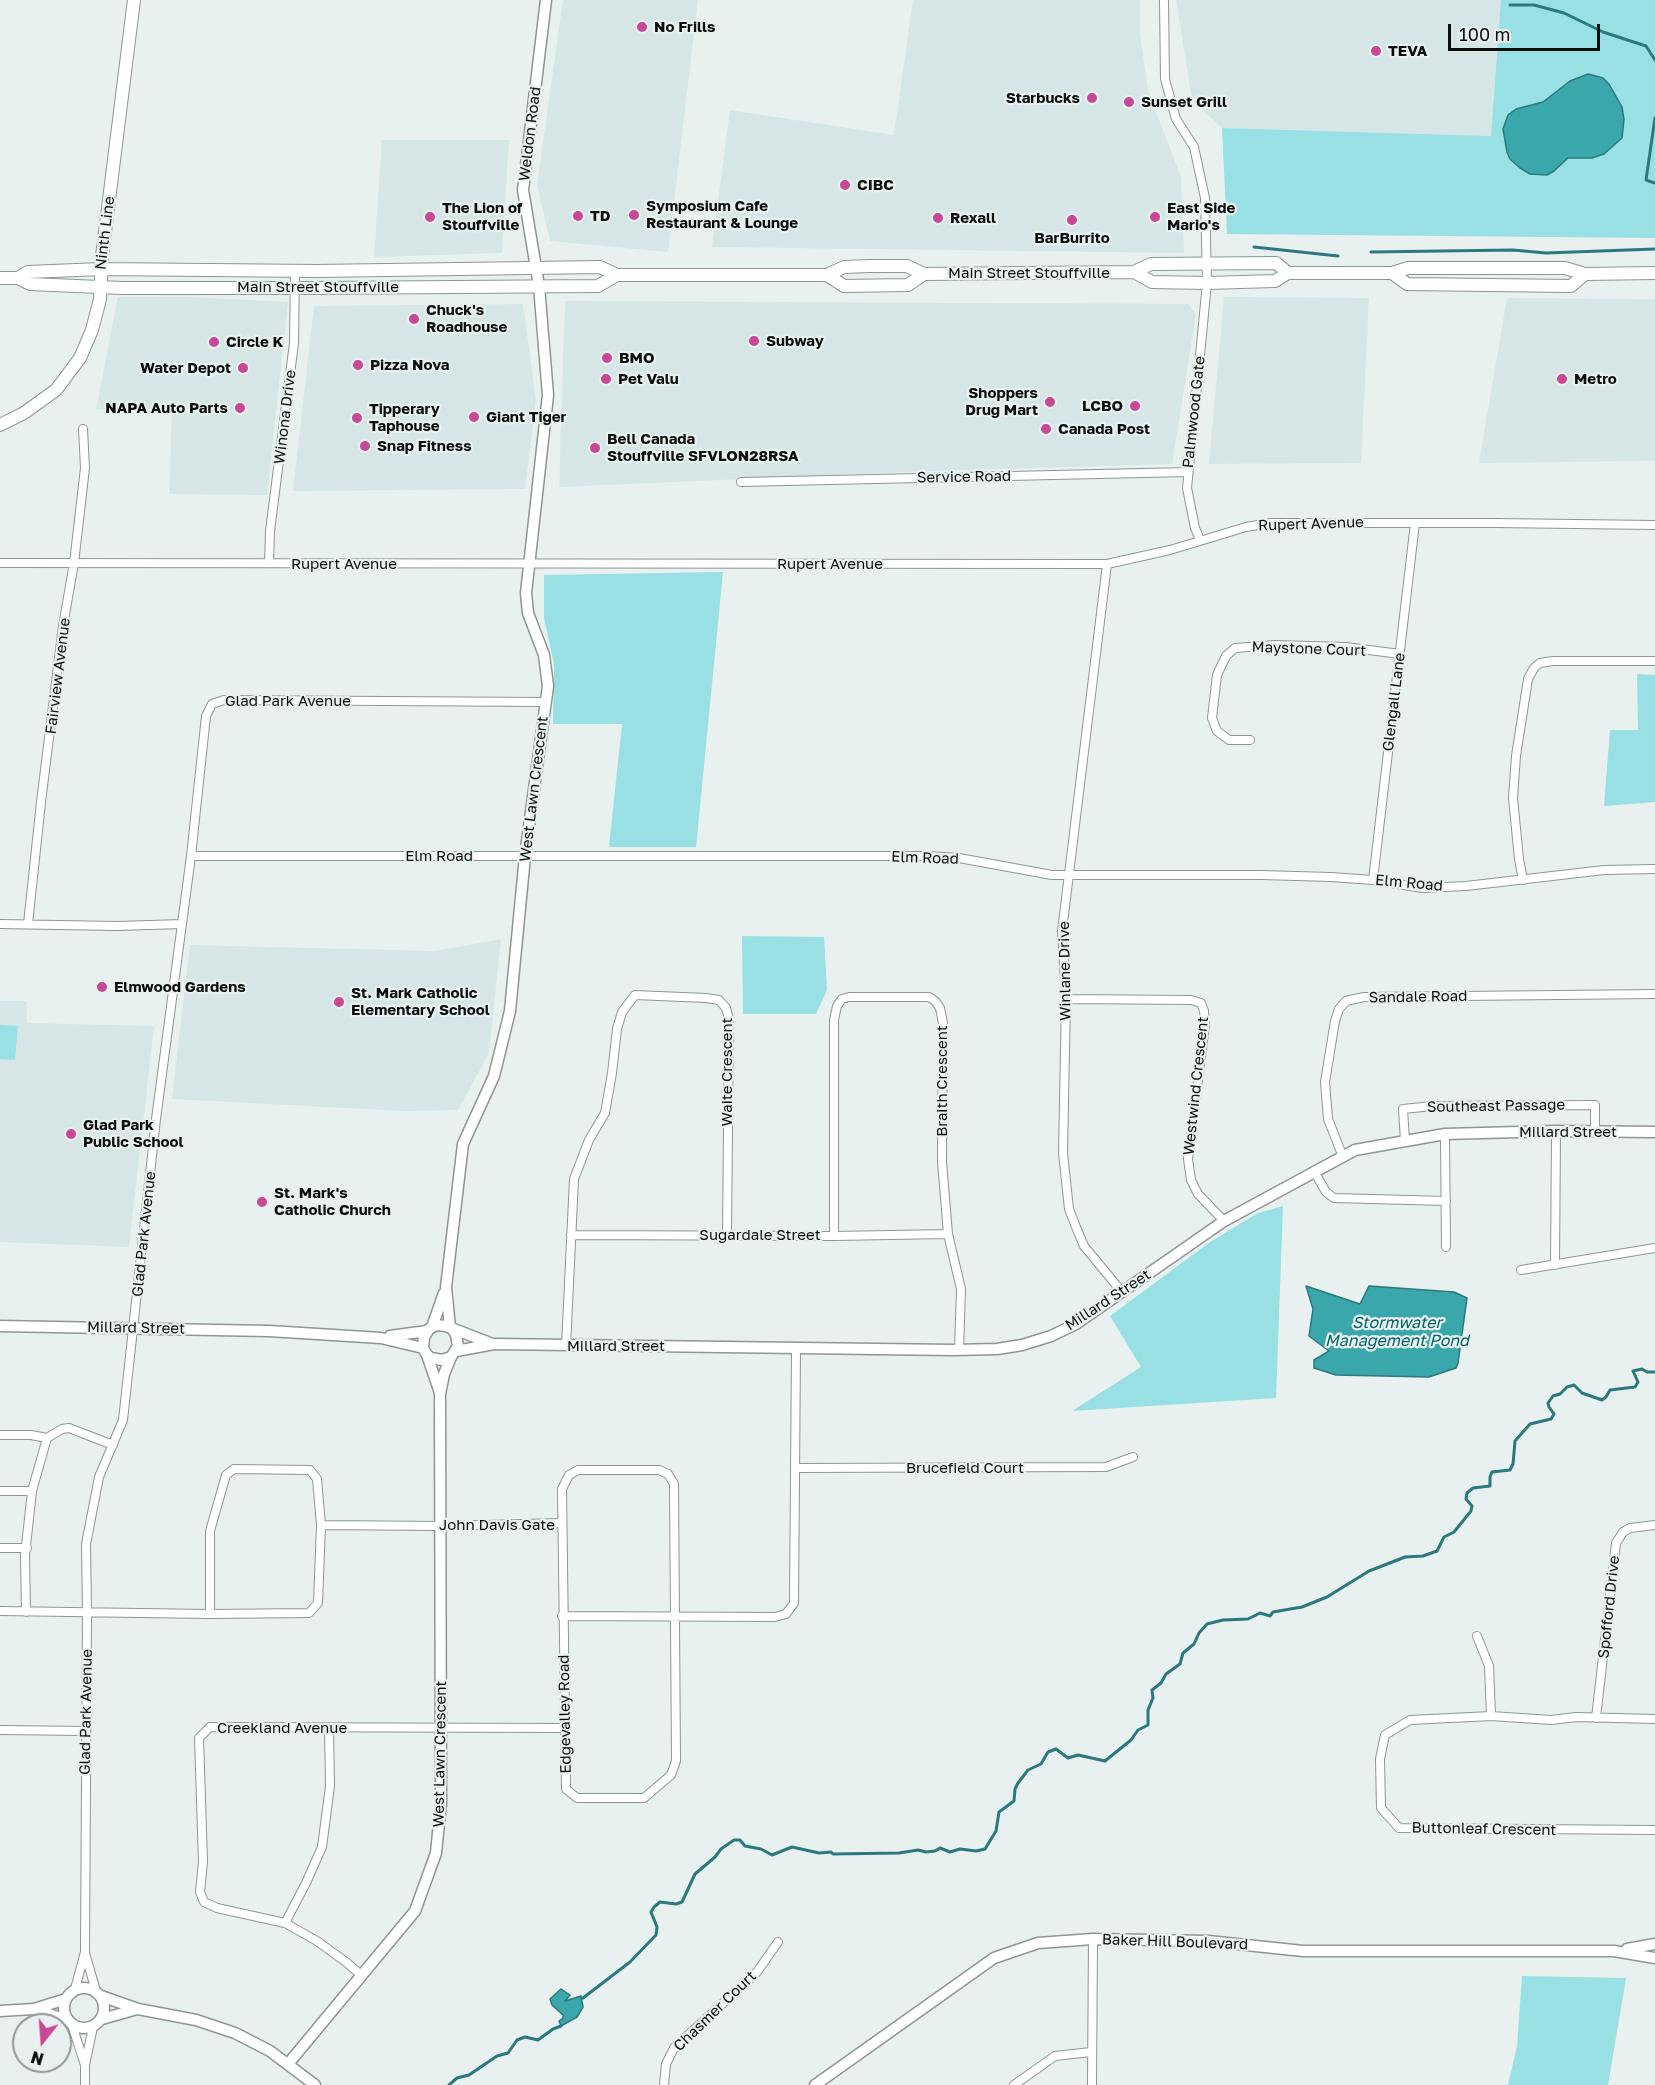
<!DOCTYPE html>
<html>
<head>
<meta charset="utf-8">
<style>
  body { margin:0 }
  #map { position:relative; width:1655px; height:2085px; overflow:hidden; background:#e9f0f0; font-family:"Golos Text",sans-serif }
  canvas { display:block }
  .north { position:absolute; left:12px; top:2013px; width:60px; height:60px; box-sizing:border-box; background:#e9f0f0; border:2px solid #919696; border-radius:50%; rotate:197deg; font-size:16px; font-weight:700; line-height:24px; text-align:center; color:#0c0e0e }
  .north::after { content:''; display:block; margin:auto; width:21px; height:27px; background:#c74996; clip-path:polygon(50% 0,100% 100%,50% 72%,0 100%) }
  .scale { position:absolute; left:1448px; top:24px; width:152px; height:27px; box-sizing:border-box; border:3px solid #0c0e0e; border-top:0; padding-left:8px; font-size:18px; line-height:21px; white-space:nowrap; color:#0c0e0e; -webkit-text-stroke:4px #e9f0f0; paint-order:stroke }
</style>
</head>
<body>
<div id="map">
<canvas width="1655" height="2085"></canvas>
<div class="north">N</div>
<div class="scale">100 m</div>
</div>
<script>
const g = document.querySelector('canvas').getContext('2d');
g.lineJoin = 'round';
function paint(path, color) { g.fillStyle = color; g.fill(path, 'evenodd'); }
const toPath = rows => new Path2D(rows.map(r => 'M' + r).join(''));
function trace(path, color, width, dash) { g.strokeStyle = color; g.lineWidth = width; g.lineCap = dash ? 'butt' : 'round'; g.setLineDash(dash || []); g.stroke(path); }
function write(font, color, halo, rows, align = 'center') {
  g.font = font + ' "Golos Text",sans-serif'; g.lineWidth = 4.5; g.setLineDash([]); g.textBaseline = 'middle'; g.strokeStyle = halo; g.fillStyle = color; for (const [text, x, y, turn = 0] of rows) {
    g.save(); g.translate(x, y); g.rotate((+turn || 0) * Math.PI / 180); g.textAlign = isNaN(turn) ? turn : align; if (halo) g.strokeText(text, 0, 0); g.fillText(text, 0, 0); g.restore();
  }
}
const built = toPath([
  [563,0,698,0,668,252,550,241,537,185],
  [913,0,1140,0,1140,34,1148,91,1181,177,1184,253,712,247,730,110,894,135],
  [1176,0,1501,0,1492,136,1222,128,1192,100],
  [382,140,509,140,502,253,374,257],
  [118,297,190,297,288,302,267,495,169,494,172,414,96,409],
  [1224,297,1369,298,1361,463,1209,464],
  [1507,298,1655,299,1655,461,1479,463],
  [565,301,1188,304,1196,314,1172,464,928,471,559,487],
  [523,304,536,400,525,489,293,491,314,306],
  [501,939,489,1053,458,1110,404,1111,172,1099,190,945,435,951],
  [0,1001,26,1001,27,1023,154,1026,129,1247,0,1242]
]);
const green = toPath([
  [1501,0,1655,0,1655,238,1227,234,1222,128,1491,136],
  [723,572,696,847,609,847,622,724,553,724,554,664,544,618,544,575],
  [1637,674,1655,675,1655,802,1604,806,1610,730,1638,730],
  [742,936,824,937,827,990,816,1014,743,1014],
  [0,1025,18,1026,15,1060,0,1059],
  [1283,1206,1276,1398,1072,1411,1141,1367,1110,1316,1210,1242,1258,1213],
  [1522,1976,1626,1978,1608,2085,1508,2085,1517,2046]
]);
const water = toPath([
  [1588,74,1603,78,1609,84,1622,107,1624,119,1622,138,1604,154,1592,158,1568,158,1554,171,1547,175,1530,174,1520,168,1510,159,1507,152,1503,129,1508,115,1516,109,1543,102,1570,81,1588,74],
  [1306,1286,1360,1304,1369,1286,1454,1292,1467,1298,1458,1363,1456,1368,1429,1377,1336,1375,1314,1368,1314,1360,1329,1351,1309,1336,1313,1309,1306,1286],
  [561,1989,570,1995,565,2001,581,1996,583,2007,577,2017,561,2026,559,2021,563,2018,563,2015,552,2005,550,1999,561,1989]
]);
const stream = toPath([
  [1510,5,1534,5,1564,13,1603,32,1646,46,1655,60],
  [1655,118,1646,180,1655,183],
  [1254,247,1338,256],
  [1371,252,1513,250,1546,253,1655,249],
  [583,1998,630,1962,656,1935,657,1927,651,1912,654,1907,660,1902,676,1904,682,1902,695,1874,715,1857,721,1849,734,1840,740,1840,745,1846,761,1849,772,1855,792,1847,819,1853,831,1852,833,1854,899,1853,918,1850,926,1852,935,1851,940,1848,950,1852,960,1849,976,1851,985,1849,996,1831,999,1812,1014,1801,1015,1789,1018,1783,1028,1770,1041,1764,1048,1752,1056,1749,1068,1758,1078,1755,1105,1761,1131,1740,1138,1730,1148,1725,1148,1710,1153,1698,1152,1690,1161,1683,1166,1674,1180,1664,1183,1653,1194,1644,1199,1633,1207,1624,1223,1620,1248,1619,1260,1613,1270,1616,1273,1612,1302,1607,1327,1597,1369,1571,1382,1566,1405,1557,1423,1556,1437,1551,1444,1537,1454,1532,1471,1511,1472,1506,1466,1499,1467,1493,1473,1488,1490,1486,1490,1477,1492,1472,1510,1470,1513,1464,1515,1441,1530,1424,1551,1419,1554,1414,1549,1407,1548,1403,1553,1396,1560,1394,1567,1387,1574,1385,1582,1393,1602,1400,1606,1397,1610,1390,1635,1387,1638,1382,1633,1371,1642,1369,1647,1372,1655,1372],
  [449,2085,457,2078,469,2075,497,2056,508,2053,517,2040,525,2037,538,2040,553,2029,561,2026]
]);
const minor = toPath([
  [1164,0,1165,79,1176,119,1194,147,1205,198,1207,283,1187,488,1195,528,1200,540],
  [741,482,1188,472],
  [0,563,1107,564,1170,550,1246,527,1270,523,1495,523,1655,525],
  [269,563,270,531,294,343,295,271],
  [1107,564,1062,931,1066,999,1063,1153,1069,1209,1076,1227,1084,1246,1122,1292],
  [1250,740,1229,740,1217,731,1212,718,1217,675,1226,656,1235,648,1275,645,1346,647,1400,654],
  [191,856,929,856,959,858,1052,875,1261,875,1331,877,1373,880,1423,888,1466,886,1604,870,1655,869],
  [1373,880,1415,523],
  [1523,880,1519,859,1513,798,1516,756,1528,679,1534,668,1540,663,1553,661,1655,661],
  [0,924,117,926,182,924],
  [28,924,41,802,63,626,74,563,85,468,83,429],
  [1066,999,1191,1000,1201,1003,1204,1011,1205,1025,1188,1159,1191,1180,1198,1194,1224,1221],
  [1445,1134,1446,1247],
  [1405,1141,1403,1109,1433,1106,1595,1105,1595,1132],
  [1343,1157,1328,1119,1325,1082,1335,1021,1339,1009,1346,1001,1364,997,1655,994],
  [1314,1171,1326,1192,1334,1198,1446,1201],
  [571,1235,834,1236,948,1234],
  [834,1236,834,1020,837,1006,842,999,849,997,929,997,935,1001,940,1008,943,1023,942,1162,948,1234,961,1289,959,1350],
  [1555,1265,1556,1131],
  [1521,1270,1655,1248],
  [566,1346,574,1179,589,1140,605,1113,612,1073,617,1029,622,1012,635,995,706,998,719,1000,726,1008,729,1019,727,1235],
  [0,1435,31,1435,47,1438],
  [795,1468,1106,1467,1133,1457],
  [578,1470,659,1470,668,1474,674,1484,676,1761,671,1775,644,1798,577,1798,566,1789,562,1489,569,1475,578,1470],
  [0,1491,32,1491],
  [321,1525,441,1526,562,1523],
  [0,1548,27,1548],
  [0,1611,210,1614,309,1613,318,1603,321,1525,317,1479,310,1470,234,1469,226,1475,210,1531,210,1614],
  [26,1612,25,1555,32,1491,47,1438,62,1429,69,1428,113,1445],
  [562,1616,775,1617,786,1614,794,1603,796,1348],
  [1477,1636,1489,1666,1491,1716],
  [1596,1718,1616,1543,1623,1532,1630,1528,1655,1525],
  [1655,1719,1576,1717,1551,1720,1491,1716,1410,1720,1385,1735,1380,1759,1381,1808,1399,1828,1655,1830],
  [0,1730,86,1731],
  [285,1923,306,1883,322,1847,330,1786,329,1728],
  [85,1953,96,1991],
  [361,1975,346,1962,317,1941,285,1923,217,1908,204,1902,200,1892,203,1862,199,1738,210,1727,566,1728],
  [75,1989,85,1952,87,1612,86,1544,99,1477,123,1420,156,1119,191,856,206,716,212,704,224,700,546,702],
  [72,2025,85,2065],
  [85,2085,85,2065,93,2027],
  [664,2085,666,2064,674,2048,757,1972,778,1942],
  [1014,2085,1055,2056,1091,2052],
  [1092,2085,1093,1939]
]);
const tertiary = toPath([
  [0,1326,269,1331,381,1338,423,1348],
  [432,1327,444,1293],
  [450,1328,446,1287,463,1144,494,1076,510,1011,525,856,548,686,544,655,528,613,526,593,548,395,539,286,523,190,546,0],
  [453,1330,456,1335,458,1346,451,1357,442,1360,431,1358,427,1355,423,1348,424,1337,429,1329,436,1325,446,1326,490,1343],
  [390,1336,427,1331],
  [456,1351,494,1344,953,1350,997,1349,1022,1345,1051,1336,1076,1324,1224,1221,1355,1150,1445,1134,1556,1131,1655,1132],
  [427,1355,440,1393],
  [1627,1949,1655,1944],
  '64 2008a20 20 0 1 1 40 0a20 20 0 1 1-40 0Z',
  [101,1996,138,2009,196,2020,235,2033,270,2051,315,2085],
  [34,2009,67,2020],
  [0,2011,34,2009,66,1999],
  [102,2019,137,2009],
  [288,2064,415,1911,436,1853,441,1803,440,1394,444,1374,451,1357],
  [815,2085,994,1958,1038,1943,1093,1939,1208,1941,1303,1951,1614,1951,1655,1958]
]);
const secondary = toPath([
  [1134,272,1152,282,1207,283,1275,281,1288,273,1392,273,1408,268,1565,268,1585,274,1655,273],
  [1392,273,1407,284,1571,286,1585,274],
  [827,275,844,286,908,285,924,274],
  [0,278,18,278,30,284,122,288,316,288,598,286,617,275],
  [18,278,28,272,101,269,316,271,600,267,617,275,827,275,844,267,870,266,907,266,924,274,1134,272,1151,264,1276,263,1288,273],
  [0,425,24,413,56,390,80,358,92,330,100,299,102,256,134,0]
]);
const markers = [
  [642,27,6,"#c74996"],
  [1376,51,6,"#c74996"],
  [1092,98,6,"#c74996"],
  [1129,102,6,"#c74996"],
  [845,185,6,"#c74996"],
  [634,215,6,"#c74996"],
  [578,216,6,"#c74996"],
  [430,217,6,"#c74996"],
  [1155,217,6,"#c74996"],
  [938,218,6,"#c74996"],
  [1072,220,6,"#c74996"],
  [414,319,6,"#c74996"],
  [754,341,6,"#c74996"],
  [214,342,6,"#c74996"],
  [607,358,6,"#c74996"],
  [358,365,6,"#c74996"],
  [243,368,6,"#c74996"],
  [606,379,6,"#c74996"],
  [1562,379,6,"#c74996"],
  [1050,402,6,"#c74996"],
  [1135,406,6,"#c74996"],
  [240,408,6,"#c74996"],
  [474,417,6,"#c74996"],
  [357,418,6,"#c74996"],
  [1046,429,6,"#c74996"],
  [365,446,6,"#c74996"],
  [595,448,6,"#c74996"],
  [102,987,6,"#c74996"],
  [339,1002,6,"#c74996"],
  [71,1134,6,"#c74996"],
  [262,1202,6,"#c74996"]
];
const poiNames = [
  ["No Frills",654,27],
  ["TEVA",1388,51],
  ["Starbucks",1080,98,"right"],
  ["Sunset Grill",1141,102],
  ["CIBC",857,185],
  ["Symposium Cafe",646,206],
  ["Restaurant & Lounge",646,223],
  ["The Lion of",442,208],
  ["Stouffville",442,225],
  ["East Side",1167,208],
  ["Mario's",1167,225],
  ["TD",590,216],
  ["Rexall",950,218],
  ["BarBurrito",1072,238,"center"],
  ["Chuck's",426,310],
  ["Roadhouse",426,327],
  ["Subway",766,341],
  ["Circle K",226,342],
  ["BMO",619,358],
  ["Pizza Nova",370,365],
  ["Water Depot",231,368,"right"],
  ["Pet Valu",618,379],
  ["Metro",1574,379],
  ["Shoppers",1038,393,"right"],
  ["Drug Mart",1038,410,"right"],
  ["LCBO",1123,406,"right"],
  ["NAPA Auto Parts",228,408,"right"],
  ["Tipperary",369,409],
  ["Taphouse",369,426],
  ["Giant Tiger",486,417],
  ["Canada Post",1058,429],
  ["Bell Canada",607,439],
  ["Stouffville SFVLON28RSA",607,456],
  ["Snap Fitness",377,446],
  ["Elmwood Gardens",114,987],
  ["St. Mark Catholic",351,993],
  ["Elementary School",351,1010],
  ["Glad Park",83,1125],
  ["Public School",83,1142],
  ["St. Mark's",274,1193],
  ["Catholic Church",274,1210]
];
const streetNames = [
  ["Weldon Road",530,134,-83],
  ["Ninth Line",105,233,-83],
  ["Main Street Stouffville",1029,273],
  ["Main Street Stouffville",318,287],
  ["Palmwood Gate",1194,412,-84],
  ["Winona Drive",285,417,-83],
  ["Service Road",964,477,-1],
  ["Rupert Avenue",1311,524,-2],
  ["Rupert Avenue",344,564],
  ["Rupert Avenue",830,564],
  ["Maystone Court",1309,649,2],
  ["Fairview Avenue",58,676,-83],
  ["Glad Park Avenue",288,701],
  ["Glengall Lane",1394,702,-83],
  ["West Lawn Crescent",534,789,-83],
  ["Elm Road",439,856],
  ["Elm Road",925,858,2],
  ["Elm Road",1409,883,5],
  ["Winlane Drive",1065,971,-91],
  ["Sandale Road",1418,997,-1],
  ["Waite Crescent",727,1072,-90],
  ["Braith Crescent",942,1081,-90],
  ["Westwind Crescent",1196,1086,-84],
  ["Southeast Passage",1496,1106,-1],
  ["Millard Street",1568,1132],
  ["Glad Park Avenue",144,1234,-84],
  ["Sugardale Street",760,1235],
  ["Millard Street",1108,1300,-33],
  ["Millard Street",136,1328,1],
  ["Millard Street",616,1346],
  ["Brucefield Court",965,1468],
  ["John Davis Gate",497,1525],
  ["Spofford Drive",1609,1607,-84],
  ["Glad Park Avenue",86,1712,-89],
  ["Edgevalley Road",565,1714,-91],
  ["Creekland Avenue",282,1728],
  ["West Lawn Crescent",440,1754,-89],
  ["Buttonleaf Crescent",1484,1829,1],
  ["Baker Hill Boulevard",1175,1942,2],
  ["Chasmer Court",715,2011,-44]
];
const waterNames = [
  ["Stormwater",1397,1323],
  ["Management Pond",1397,1341]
];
paint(built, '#d6e6e6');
paint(green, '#98e0e3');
paint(water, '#39a7ac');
trace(water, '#2c797d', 1.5);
trace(stream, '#2c797d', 3);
trace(minor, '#8f9595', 10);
trace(tertiary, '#8f9595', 13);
trace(secondary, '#8f9595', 14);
trace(minor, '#fff', 8);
trace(tertiary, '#fff', 10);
trace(secondary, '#fff', 12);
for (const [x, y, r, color] of markers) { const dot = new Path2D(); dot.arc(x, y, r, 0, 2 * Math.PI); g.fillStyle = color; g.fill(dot); trace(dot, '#e9f0f0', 2); }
write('bold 15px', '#0c0e0e', '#e9f0f0', poiNames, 'left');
write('15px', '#0c0e0e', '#e9f0f0', streetNames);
write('italic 16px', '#036367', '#e9f0f0', waterNames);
</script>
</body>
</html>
